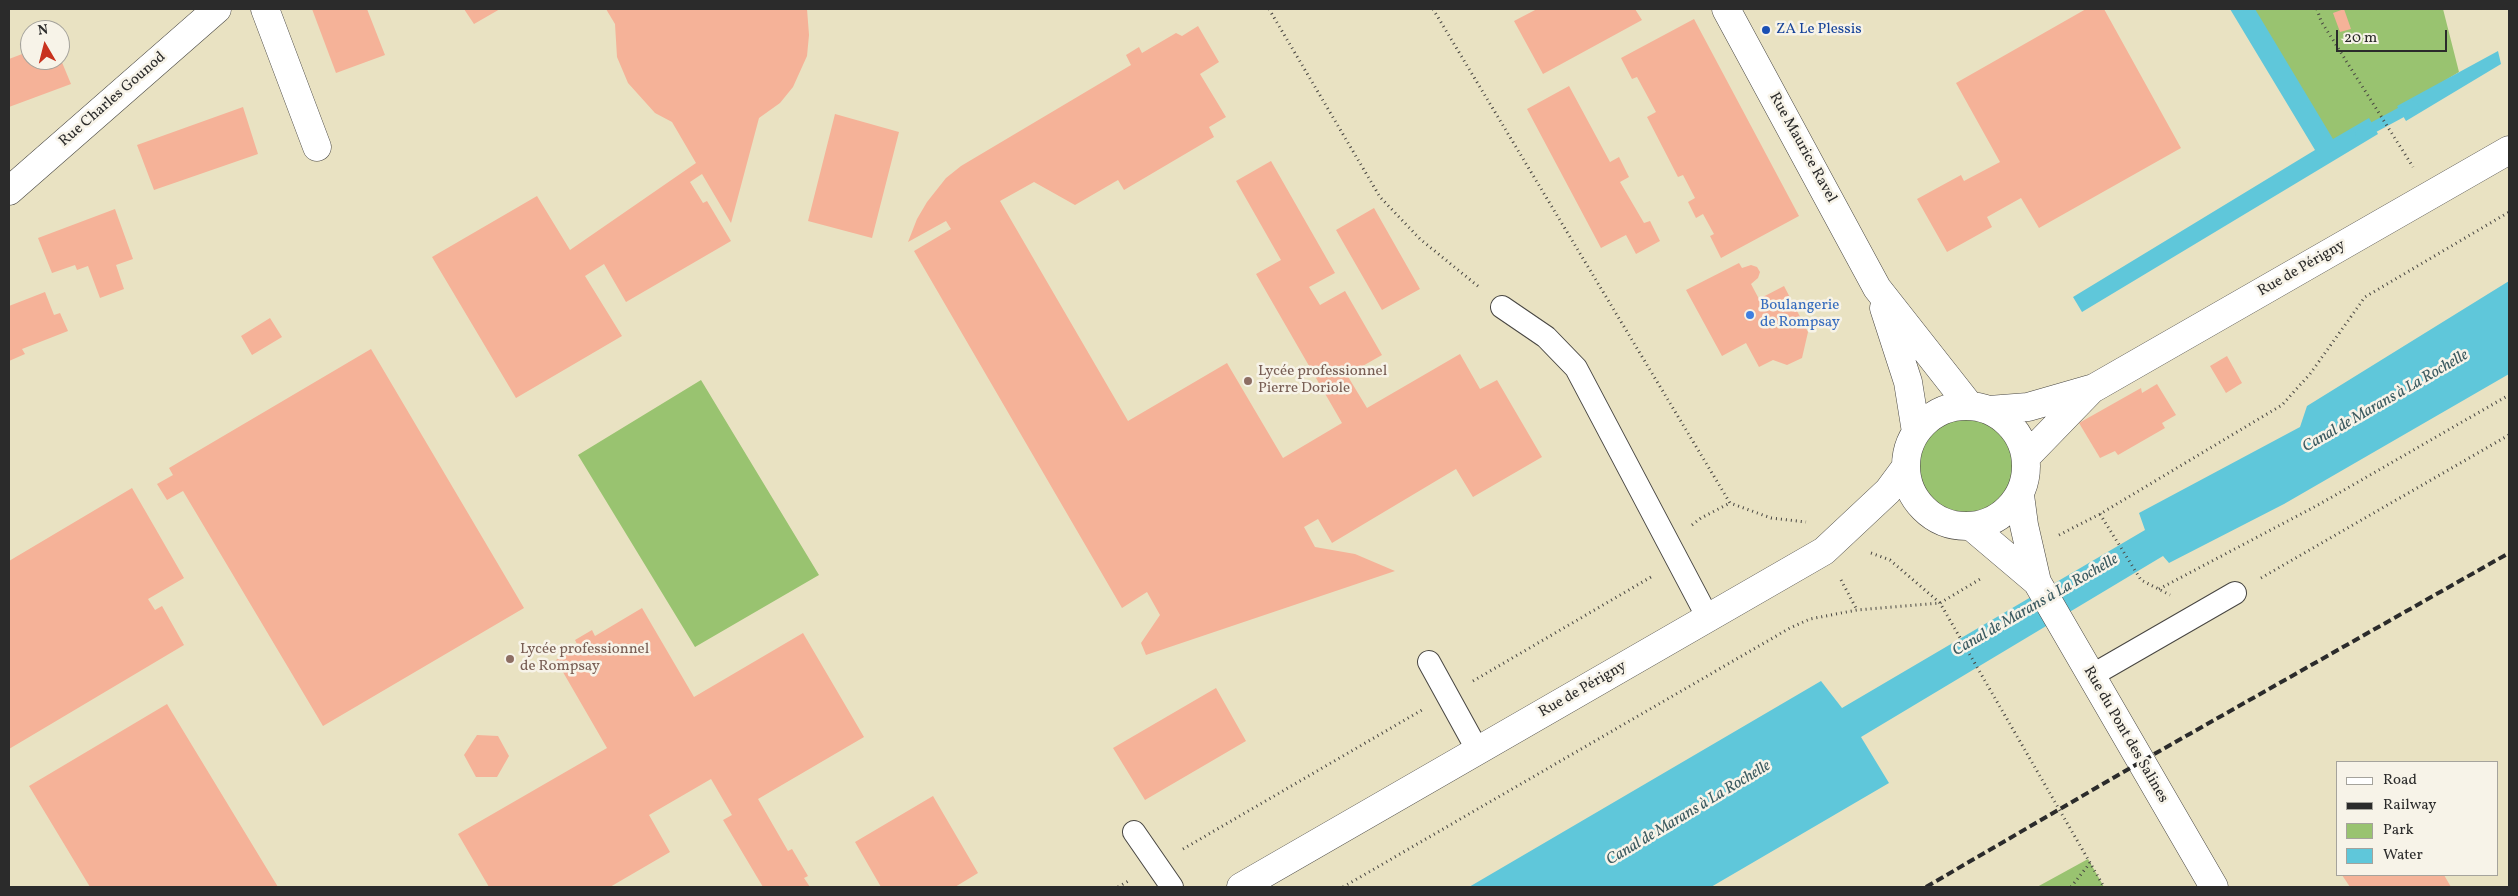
<!DOCTYPE html>
<html>
<head>
<meta charset="utf-8">
<style>
  body { margin:0 }
  #map { position:relative; width:2518px; height:896px; overflow:hidden; background:#e9e2c2; font-family:Vollkorn,serif }
  canvas { display:block }
  .frame { position:absolute; inset:0; border:10px solid #2b2b2b; pointer-events:none }
  .legend { position:absolute; left:2336px; top:761px; width:162px; height:115px; box-sizing:border-box; background:#f7f3e8; border:1px solid #a5a39c; margin:0; padding:6px 9px; list-style:none; font-size:15px; color:#2b2b2b }
  .legend li { display:flex; align-items:center; gap:10px; height:25px }
  .legend b { width:25px; border:1px solid #a5a39c }
  .north { position:absolute; left:20px; top:20px; width:50px; height:50px; box-sizing:border-box; background:#f7f3e8; border:1px solid #a5a39c; border-radius:50%; rotate:352deg; font-size:14px; font-weight:700; line-height:20px; text-align:center; color:#2b2b2b }
  .north::after { content:''; display:block; margin:auto; width:18px; height:22px; background:#c8321e; clip-path:polygon(50% 0,100% 100%,50% 72%,0 100%) }
  .scale { position:absolute; left:2336px; top:30px; width:111px; height:22px; box-sizing:border-box; border:2px solid #2b2b2b; border-top:0; padding-left:6px; font-size:15px; line-height:18px; white-space:nowrap; color:#2b2b2b; -webkit-text-stroke:4px #f7f3e8; paint-order:stroke }
</style>
</head>
<body>
<div id="map">
<canvas width="2518" height="896"></canvas>
<div class="frame"></div>
<ul class="legend">
<li><b style="height:6px;background:#fff"></b>Road</li>
<li><b style="height:6px;background:#2b2b2b"></b>Railway</li>
<li><b style="height:14px;background:#99c370"></b>Park</li>
<li><b style="height:14px;background:#5fc7da"></b>Water</li>
</ul>
<div class="north">N</div>
<div class="scale">20 m</div>
</div>
<script>
const g = document.querySelector('canvas').getContext('2d');
g.lineJoin = 'round';
function paint(path, color) { g.fillStyle = color; g.fill(path, 'evenodd'); }
const toPath = rows => new Path2D(rows.map(r => 'M' + r).join(''));
function trace(path, color, width, dash) { g.strokeStyle = color; g.lineWidth = width; g.lineCap = dash ? 'butt' : 'round'; g.setLineDash(dash || []); g.stroke(path); }
function write(font, color, halo, rows, align = 'center') {
  g.font = font + ' Vollkorn,serif'; g.lineWidth = 5; g.setLineDash([]); g.textBaseline = 'middle'; g.strokeStyle = halo; g.fillStyle = color; for (const [text, x, y, turn = 0] of rows) {
    g.save(); g.translate(x, y); g.rotate((+turn || 0) * Math.PI / 180); g.textAlign = isNaN(turn) ? turn : align; if (halo) g.strokeText(text, 0, 0); g.fillText(text, 0, 0); g.restore();
  }
}
const green = toPath([
  [2247,9,2443,9,2459,72,2330,151],
  [701,380,819,575,695,647,578,455],
  '1918 464a48 48 0 1 1 96 0a48 48 0 1 1-96 0Z',
  [2088,859,2104,887,2037,887]
]);
const water = toPath([
  [2230,9,2255,9,2333,139,2369,118,2378,134,2082,312,2073,297,2315,150],
  [2498,51,2501,64,2406,121,2397,106],
  [2509,281,2509,374,2284,504,2169,563,2163,556,1861,737,1889,783,1711,887,1469,887,1821,681,1842,708,2145,530,2139,513,2300,427,2307,406]
]);
const stream = toPath([
  [2361,134,2413,106]
]);
const building = toPath([
  [312,9,367,9,385,55,336,73],
  [464,9,500,9,474,24],
  [606,9,807,9,809,35,807,56,793,87,780,103,759,118,731,223,702,174,690,182,703,203,707,201,731,241,626,302,604,264,585,276,622,336,516,398,432,257,537,196,570,250,696,163,672,122,655,113,628,83,617,57,615,24],
  [1537,9,1635,9,1642,20,1543,74,1514,21],
  [2086,9,2104,9,2181,148,2039,228,2021,198,1987,217,1992,227,1947,252,1917,199,1961,175,1964,181,2000,162,1956,83],
  [2344,9,2351,29,2340,32,2333,13],
  [1694,19,1799,216,1721,258,1710,236,1714,234,1703,214,1696,218,1688,202,1695,198,1683,175,1678,177,1647,117,1656,112,1637,77,1632,79,1621,58],
  [1198,26,1219,62,1200,74,1226,117,1209,127,1214,137,1124,190,1118,180,1075,205,1034,182,1000,201,1128,421,1227,363,1283,458,1342,423,1256,274,1281,260,1236,181,1271,161,1335,273,1309,287,1320,305,1345,291,1382,355,1347,375,1367,408,1460,354,1480,389,1497,380,1542,457,1473,497,1456,469,1332,543,1318,519,1304,527,1315,547,1355,554,1395,571,1146,655,1141,643,1160,615,1147,592,1122,608,914,251,951,229,946,221,908,242,917,219,927,202,946,178,961,166,1131,65,1126,55,1139,47,1142,53,1176,33,1182,36],
  [30,51,30,60,61,60,71,84,9,107,9,59],
  [1569,86,1610,162,1619,157,1629,177,1620,182,1644,223,1650,221,1660,241,1636,254,1626,235,1601,248,1527,109],
  [243,107,258,154,154,190,137,145],
  [835,114,899,132,872,238,808,221],
  [1374,208,1420,289,1382,310,1336,230],
  [115,209,133,259,116,265,124,289,100,298,88,266,77,270,75,265,52,273,38,238],
  [1739,263,1742,268,1751,265,1757,267,1760,272,1758,278,1751,284,1759,299,1784,286,1808,332,1802,358,1787,365,1773,360,1759,367,1746,343,1722,356,1686,290],
  [45,292,54,315,60,313,68,331,22,349,25,354,9,361,9,306],
  [270,318,282,337,252,355,241,336],
  [371,349,524,608,323,726,183,491,167,500,157,484,173,475,169,468],
  [2227,356,2242,383,2226,393,2210,366],
  [2157,384,2176,415,2162,423,2165,428,2118,455,2115,451,2100,458,2079,423,2141,388,2142,393],
  [132,488,184,578,148,599,155,610,162,606,184,645,9,749,9,561],
  [642,608,694,697,803,633,864,737,758,799,788,851,792,849,808,876,804,878,810,887,763,887,723,820,732,815,711,779,649,815,670,852,610,887,489,887,458,834,607,748,556,660,578,646,575,640,592,630,595,636],
  [1216,688,1246,741,1145,800,1113,748],
  [167,704,173,714,278,887,90,887,29,786],
  [477,735,498,736,509,756,497,777,476,777,464,755],
  [933,796,978,873,955,887,881,887,855,842],
  [2342,875,2444,875,2451,887,2350,887]
]);
const path = toPath([
  [1269,9,1380,197,1420,239,1479,287],
  [1433,9,1730,503,1771,518,1806,522],
  [2317,9,2321,21,2413,167],
  [2100,514,2141,580,2170,595],
  [1692,525,1701,518,1730,503],
  [2059,535,2100,514,2282,405,2310,374,2365,297,2509,212],
  [1871,553,1890,560,1940,603,2104,887],
  [2261,578,2509,435],
  [1841,580,1857,610],
  [2159,589,2318,505,2509,395],
  [1473,681,1651,577],
  [1183,849,1422,710],
  [1118,887,1130,880],
  [1343,887,1790,628,1810,619,1857,610,1940,603,1982,578],
  [2071,887,2090,863]
]);
const lane = toPath([
  [1502,307,1546,337,1576,368,1708,618],
  [1429,662,1478,751],
  [2091,676,2235,593],
  [1134,832,1172,887]
]);
const street = toPath([
  [265,9,317,147],
  [9,191,217,9]
]);
const secondary = toPath([
  [1726,9,1877,288,1969,405],
  [1884,308,1908,382,1916,432],
  '1906 466a60 60 0 1 1 120 0a60 60 0 1 1-120 0Z',
  [1989,410,2028,407,2094,388,2509,150],
  [2027,456,2092,389],
  [2020,495,2024,525,2037,582,2214,887],
  [1972,527,2037,582],
  [1241,887,1824,551,1888,491,1905,468]
]);
const rail = toPath([
  [1926,887,2156,753,2509,553]
]);
const markers = [
  [1766,30,5,"#1a4fb4"],
  [1750,315,5,"#3f7fe0"],
  [1248,381,5,"#8d6e63"],
  [510,659,5,"#8d6e63"]
];
const transitNames = [
  ["ZA Le Plessis",1776,30]
];
const streetNames = [
  ["Rue Charles Gounod",113,100,-41],
  ["Rue Maurice Ravel",1802,148,61],
  ["Rue de Périgny",2302,269,-30],
  ["Rue de Périgny",1583,690,-30],
  ["Rue du Pont des Salines",2125,735,60]
];
const shopNames = [
  ["Boulangerie",1760,306],
  ["de Rompsay",1760,323]
];
const educationNames = [
  ["Lycée professionnel",1258,372],
  ["Pierre Doriole",1258,389],
  ["Lycée professionnel",520,650],
  ["de Rompsay",520,667]
];
const waterNames = [
  ["Canal de Marans à La Rochelle",2386,402,-30],
  ["Canal de Marans à La Rochelle",2036,606,-30],
  ["Canal de Marans à La Rochelle",1689,814,-31]
];
paint(green, '#99c370');
paint(water, '#5fc7da');
trace(stream, '#5fc7da', 11);
paint(building, '#f5b298');
trace(lane, '#484642', 24);
trace(street, '#484642', 29);
trace(secondary, '#484642', 29);
trace(path, '#484642', 3, [1, 4]);
trace(lane, '#fff', 22);
trace(street, '#fff', 28);
trace(secondary, '#fff', 28);
trace(rail, '#2b2b2b', 4, [8, 4]);
for (const [x, y, r, color] of markers) { const dot = new Path2D(); dot.arc(x, y, r, 0, 2 * Math.PI); g.fillStyle = color; g.fill(dot); trace(dot, '#f7f3e8', 2); }
write('15px', '#164399', '#f7f3e8', transitNames, 'left');
write('15px', '#2b2b2b', '#f7f3e8', streetNames);
write('15px', '#366cbe', '#f7f3e8', shopNames, 'left');
write('15px', '#785e54', '#f7f3e8', educationNames, 'left');
write('italic 16px', '#3b5a60', '#f7f3e8', waterNames);
</script>
</body>
</html>
